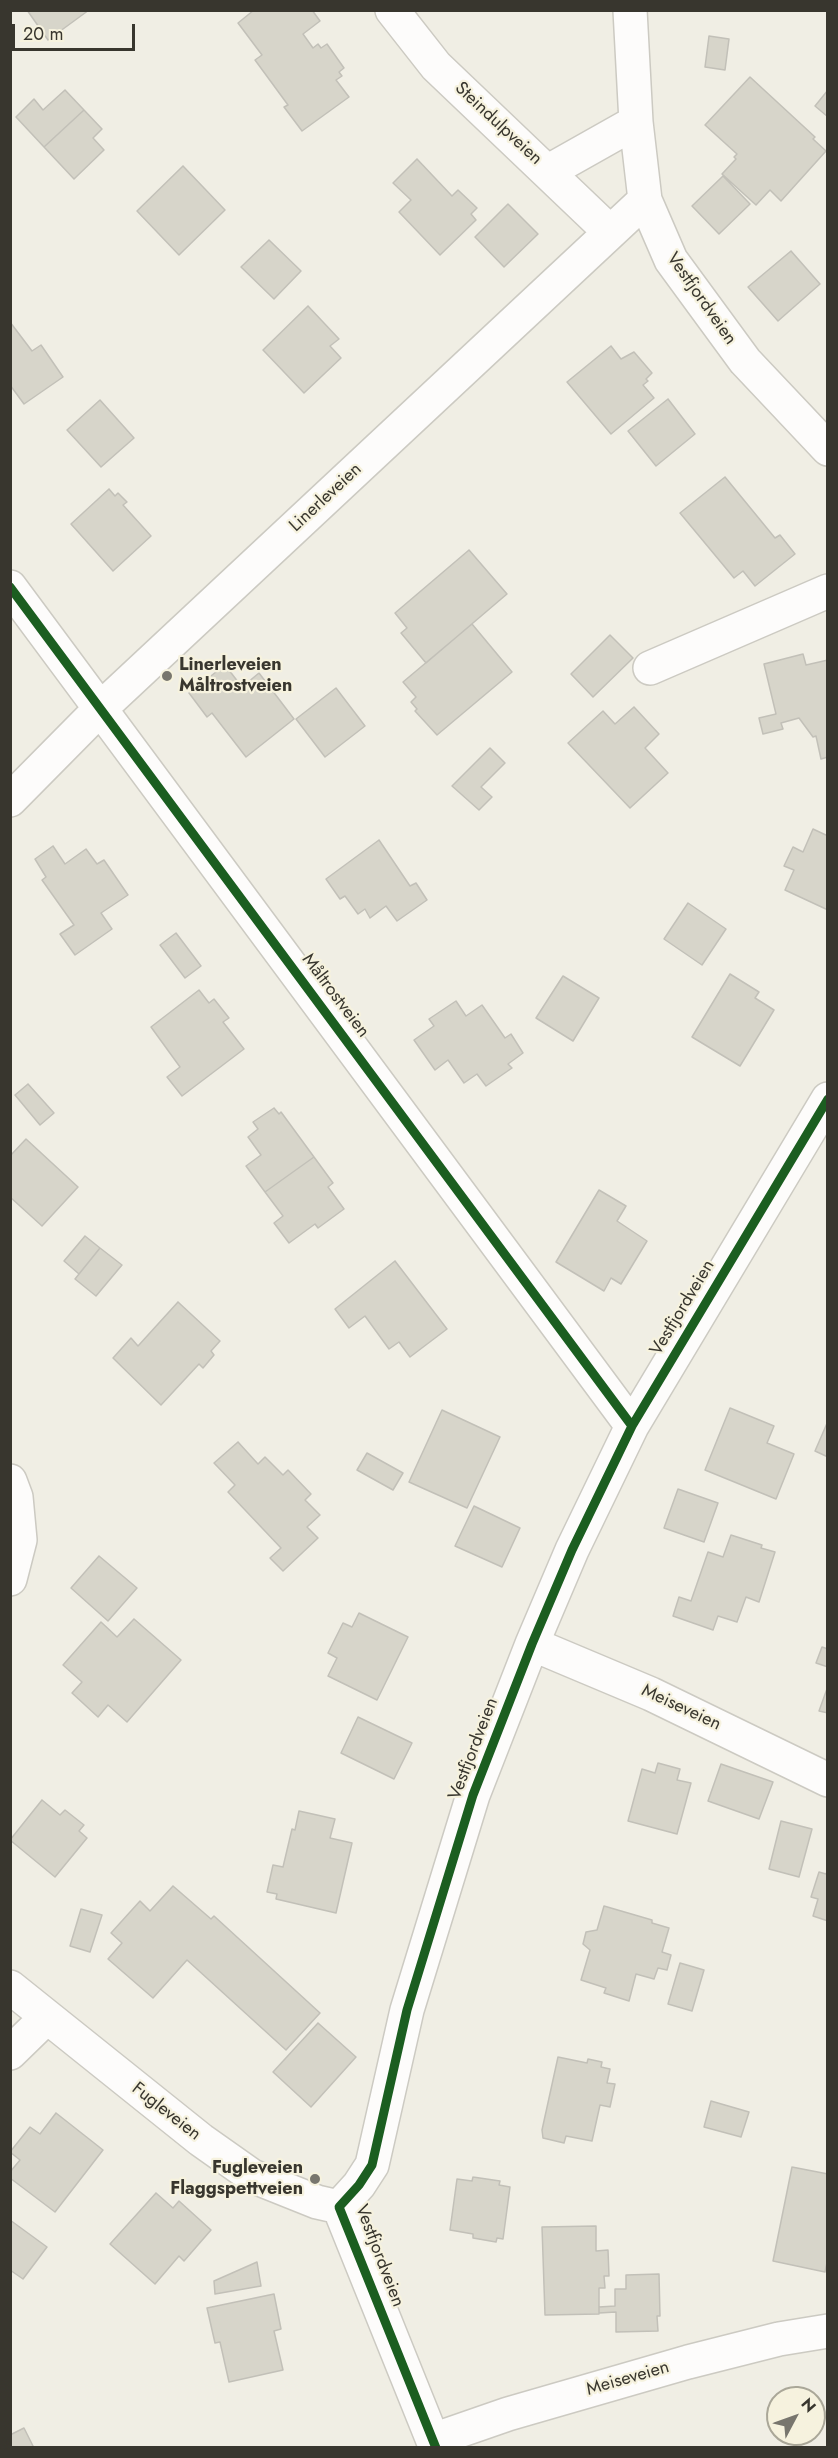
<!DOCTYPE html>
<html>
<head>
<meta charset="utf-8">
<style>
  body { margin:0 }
  #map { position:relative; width:838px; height:2458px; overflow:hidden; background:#f0eee4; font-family:Jost,sans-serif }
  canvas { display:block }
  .frame { position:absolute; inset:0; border:12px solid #38362e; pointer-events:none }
  .north { position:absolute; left:766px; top:2386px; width:60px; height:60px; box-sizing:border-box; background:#f6f2de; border:2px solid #aaa798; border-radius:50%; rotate:49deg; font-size:16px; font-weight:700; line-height:24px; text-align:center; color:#38362e }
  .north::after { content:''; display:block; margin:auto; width:21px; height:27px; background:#78766e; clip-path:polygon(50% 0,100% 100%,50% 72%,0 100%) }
  .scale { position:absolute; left:12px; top:24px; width:123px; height:27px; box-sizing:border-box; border:3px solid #38362e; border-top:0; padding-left:8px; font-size:18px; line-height:21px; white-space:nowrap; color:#38362e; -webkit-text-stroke:4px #f6f2de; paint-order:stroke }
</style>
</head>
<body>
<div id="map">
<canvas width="838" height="2458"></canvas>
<div class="frame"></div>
<div class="north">N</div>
<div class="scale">20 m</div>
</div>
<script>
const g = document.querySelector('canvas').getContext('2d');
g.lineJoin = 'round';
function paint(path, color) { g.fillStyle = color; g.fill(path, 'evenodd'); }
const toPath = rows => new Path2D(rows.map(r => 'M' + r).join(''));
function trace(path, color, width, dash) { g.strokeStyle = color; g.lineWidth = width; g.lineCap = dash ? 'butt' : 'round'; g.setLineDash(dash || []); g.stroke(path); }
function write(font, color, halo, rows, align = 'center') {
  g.font = font + ' Jost,sans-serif'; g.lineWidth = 4.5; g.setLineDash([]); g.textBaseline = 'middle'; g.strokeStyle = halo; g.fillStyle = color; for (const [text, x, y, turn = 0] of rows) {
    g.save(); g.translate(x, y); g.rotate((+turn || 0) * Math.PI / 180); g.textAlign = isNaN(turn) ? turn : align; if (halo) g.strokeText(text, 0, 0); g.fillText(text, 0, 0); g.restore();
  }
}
const building = toPath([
  [27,10,89,10,48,40,27,10],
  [254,10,312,10,320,21,303,34,313,48,318,44,321,48,327,44,344,68,339,72,342,76,336,80,349,97,302,131,284,107,288,105,255,60,262,55,238,23,254,10],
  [709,36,729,39,725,70,705,67,709,36],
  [750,77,815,137,813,139,826,151,781,201,770,190,756,205,722,174,736,159,734,157,737,154,705,125,750,77],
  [65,90,84,110,44,147,16,117,34,99,43,110,65,90],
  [828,90,828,117,815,106,828,90],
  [84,110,102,129,93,138,104,150,74,179,44,147,84,110],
  [417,159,452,196,458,190,477,208,471,214,476,220,440,255,399,212,411,200,393,183,417,159],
  [183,166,225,210,179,255,137,211,183,166],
  [723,176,750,204,719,234,692,206,723,176],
  [508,204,538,234,504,267,475,237,508,204],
  [269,240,301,271,274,299,241,267,269,240],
  [791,251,820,284,778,321,748,287,791,251],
  [308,306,339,339,330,346,341,358,304,393,263,350,308,306],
  [10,322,32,351,41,345,63,377,24,404,10,385,10,322],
  [611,346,621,359,634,352,652,373,646,379,648,381,643,385,654,398,611,434,567,382,611,346],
  [668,399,695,434,656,466,628,431,668,399],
  [100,400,134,438,101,467,67,430,100,400],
  [725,477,775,538,780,535,795,554,755,586,743,571,734,578,680,513,725,477],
  [109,489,115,496,118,493,127,502,123,505,151,536,113,571,71,524,109,489],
  [469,550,507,594,426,663,401,633,407,628,395,613,469,550],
  [472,624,512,672,437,735,415,711,417,709,411,702,416,697,403,682,472,624],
  [610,635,633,658,593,697,571,674,610,635],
  [803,654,806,665,828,660,828,757,821,759,816,736,813,737,799,718,781,723,783,729,763,734,759,718,776,714,764,664,803,654],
  [225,665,242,687,259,673,294,719,246,757,212,713,207,717,189,693,225,665],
  [336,688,365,726,325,757,296,719,336,688],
  [634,707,659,734,645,748,668,773,630,808,568,743,603,711,615,724,634,707],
  [490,748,505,763,481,787,492,797,479,810,452,786,490,748],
  [813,829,828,836,828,910,785,890,794,870,784,866,793,847,803,852,813,829],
  [379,840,410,886,416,883,427,900,397,921,386,906,370,918,365,909,358,914,345,896,340,899,326,879,379,840],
  [53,846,65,864,86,849,97,864,104,860,128,895,101,913,112,929,75,955,60,934,74,925,42,880,46,877,35,859,53,846],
  [688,903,726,929,702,965,664,939,688,903],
  [176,933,201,966,185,978,160,945,176,933],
  [730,974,759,992,755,998,774,1010,740,1066,692,1037,730,974],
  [563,976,599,998,573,1041,536,1018,563,976],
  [199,990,209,1003,214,999,229,1018,223,1022,244,1049,182,1096,167,1077,180,1067,151,1027,199,990],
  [456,1001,466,1016,482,1005,505,1038,511,1034,523,1053,508,1064,512,1068,486,1086,477,1074,464,1083,448,1060,435,1070,414,1040,434,1026,429,1019,456,1001],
  [28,1084,54,1113,40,1125,15,1095,28,1084],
  [274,1108,279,1114,281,1112,314,1157,265,1192,246,1166,261,1155,248,1137,258,1129,253,1122,274,1108],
  [26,1139,78,1187,42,1226,10,1197,10,1156,26,1139],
  [314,1157,333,1183,328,1187,344,1209,318,1228,315,1224,289,1243,274,1223,283,1216,265,1192,314,1157],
  [599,1190,626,1206,617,1221,647,1241,621,1284,611,1278,604,1291,556,1262,599,1190],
  [85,1236,100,1248,79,1274,64,1261,85,1236],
  [100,1248,122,1265,96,1296,75,1279,100,1248],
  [395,1261,447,1329,410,1357,399,1342,389,1349,365,1316,349,1328,335,1309,395,1261],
  [178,1302,220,1341,211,1351,214,1355,203,1368,199,1364,161,1405,113,1358,131,1338,138,1346,178,1302],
  [730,1408,774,1426,767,1443,794,1454,776,1499,705,1470,730,1408],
  [442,1410,500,1437,467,1508,409,1482,442,1410],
  [828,1421,828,1457,815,1451,828,1421],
  [238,1442,258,1464,265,1457,283,1475,288,1470,311,1494,305,1500,320,1515,307,1527,318,1538,283,1571,270,1558,281,1548,228,1492,235,1485,214,1463,238,1442],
  [367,1453,403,1473,393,1490,357,1470,367,1453],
  [678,1489,718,1503,704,1542,664,1528,678,1489],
  [474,1506,520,1528,502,1567,455,1546,474,1506],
  [731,1535,762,1545,761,1548,775,1552,759,1602,746,1597,737,1622,718,1616,713,1630,673,1616,679,1597,691,1601,708,1552,723,1557,731,1535],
  [99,1556,137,1588,108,1621,71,1588,99,1556],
  [359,1613,408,1637,377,1700,328,1676,337,1658,328,1653,343,1623,352,1627,359,1613],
  [134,1619,181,1660,127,1722,108,1705,98,1717,72,1693,82,1682,63,1665,101,1622,117,1637,134,1619],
  [822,1647,828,1649,828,1667,816,1663,822,1647],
  [828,1686,828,1713,819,1711,828,1686],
  [358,1717,412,1743,394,1779,341,1753,358,1717],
  [658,1763,680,1769,677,1780,691,1783,677,1834,628,1821,642,1769,655,1773,658,1763],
  [721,1764,773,1782,759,1819,708,1801,721,1764],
  [42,1800,60,1815,65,1810,84,1825,79,1831,87,1838,55,1877,10,1840,42,1800],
  [299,1811,335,1819,330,1838,352,1843,336,1913,276,1899,277,1894,267,1892,273,1865,283,1867,292,1829,295,1830,299,1811],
  [781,1821,812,1829,799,1877,769,1869,781,1821],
  [828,1869,828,1921,813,1916,818,1899,811,1897,819,1872,826,1874,828,1869],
  [173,1886,211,1919,214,1916,320,2013,286,2050,187,1960,153,1998,108,1959,122,1943,111,1933,140,1901,150,1911,173,1886],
  [604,1906,652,1920,652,1923,669,1928,662,1952,671,1955,667,1970,658,1968,654,1979,636,1974,629,2001,604,1993,606,1988,581,1980,590,1950,583,1944,586,1932,597,1930,604,1906],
  [81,1909,102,1915,90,1952,70,1946,81,1909],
  [680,1963,704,1970,692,2011,668,2004,680,1963],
  [318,2023,356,2057,311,2107,273,2072,318,2023],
  [558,2057,587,2063,588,2059,602,2062,601,2067,610,2069,607,2083,615,2084,610,2107,600,2105,592,2141,566,2136,564,2143,543,2138,542,2130,558,2057],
  [711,2101,749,2112,741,2137,704,2127,711,2101],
  [56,2113,103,2150,55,2212,10,2178,10,2172,20,2160,10,2152,30,2127,40,2134,56,2113],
  [792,2167,828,2174,828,2258,825,2272,773,2261,792,2167],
  [473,2177,500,2181,499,2185,510,2187,503,2239,497,2238,496,2242,473,2238,473,2234,450,2230,457,2179,472,2181,473,2177],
  [156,2193,173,2208,179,2201,211,2230,184,2261,179,2256,155,2284,110,2244,156,2193],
  [10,2220,47,2247,23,2279,10,2270,10,2220],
  [596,2226,596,2251,608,2250,609,2276,604,2276,605,2288,599,2288,599,2314,545,2315,542,2227,596,2226],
  [257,2262,261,2286,215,2294,214,2281,257,2262],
  [659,2274,660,2316,657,2316,658,2331,616,2332,616,2312,599,2313,599,2307,615,2306,615,2289,626,2289,626,2275,659,2274],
  [274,2294,281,2329,274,2331,283,2370,229,2382,220,2342,215,2343,207,2308,274,2294],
  [24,2428,34,2448,10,2448,10,2435,24,2428]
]);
const minor = toPath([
  [392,10,436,66,610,232],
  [630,10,636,122,645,200,671,260,745,361,828,449],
  [549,171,636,122],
  [10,587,632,1426],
  [650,668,828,591],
  [10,800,100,709,645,200],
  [10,1481,16,1497,20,1540,10,1579],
  [532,1644,651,1694,828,1780],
  [10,1987,201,2140,252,2176,317,2202,339,2207],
  [10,2053,47,2017],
  [433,2440,508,2414,688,2362,779,2339,828,2331],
  [436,2448,339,2207,359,2185,372,2165,407,2010,473,1795,532,1644,572,1550,632,1426,828,1099]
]);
const cycleway = toPath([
  [10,587,632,1426],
  [436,2448,339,2207,359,2185,372,2165,407,2010,473,1795,532,1644,572,1550,632,1426,828,1099]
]);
const markers = [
  [167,676,6,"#78766e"],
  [315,2179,6,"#78766e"]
];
const streetNames = [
  ["Steindulpveien",498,124,43],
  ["Vestfjordveien",701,299,55],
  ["Linerleveien",326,498,-43],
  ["Måltrostveien",335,996,53],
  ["Vestfjordveien",683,1308,-59],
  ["Meiseveien",681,1708,25],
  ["Vestfjordveien",474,1749,-69],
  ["Fugleveien",166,2112,38],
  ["Vestfjordveien",379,2256,69],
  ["Meiseveien",628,2379,-16]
];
const poiNames = [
  ["Linerleveien",179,666],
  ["Måltrostveien",179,687],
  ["Fugleveien",303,2169,"right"],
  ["Flaggspettveien",303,2190,"right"]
];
paint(building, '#d7d5ca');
trace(building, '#c2c0b8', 1.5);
trace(minor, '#cccac2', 36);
trace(minor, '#fdfcfb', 33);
trace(cycleway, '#1b5e20', 9);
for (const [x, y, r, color] of markers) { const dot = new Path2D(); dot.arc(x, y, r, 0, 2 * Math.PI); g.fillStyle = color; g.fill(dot); trace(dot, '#f6f2de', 2); }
write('18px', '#38362e', '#f6f2de', streetNames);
write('bold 18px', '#38362e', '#f6f2de', poiNames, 'left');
</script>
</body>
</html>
